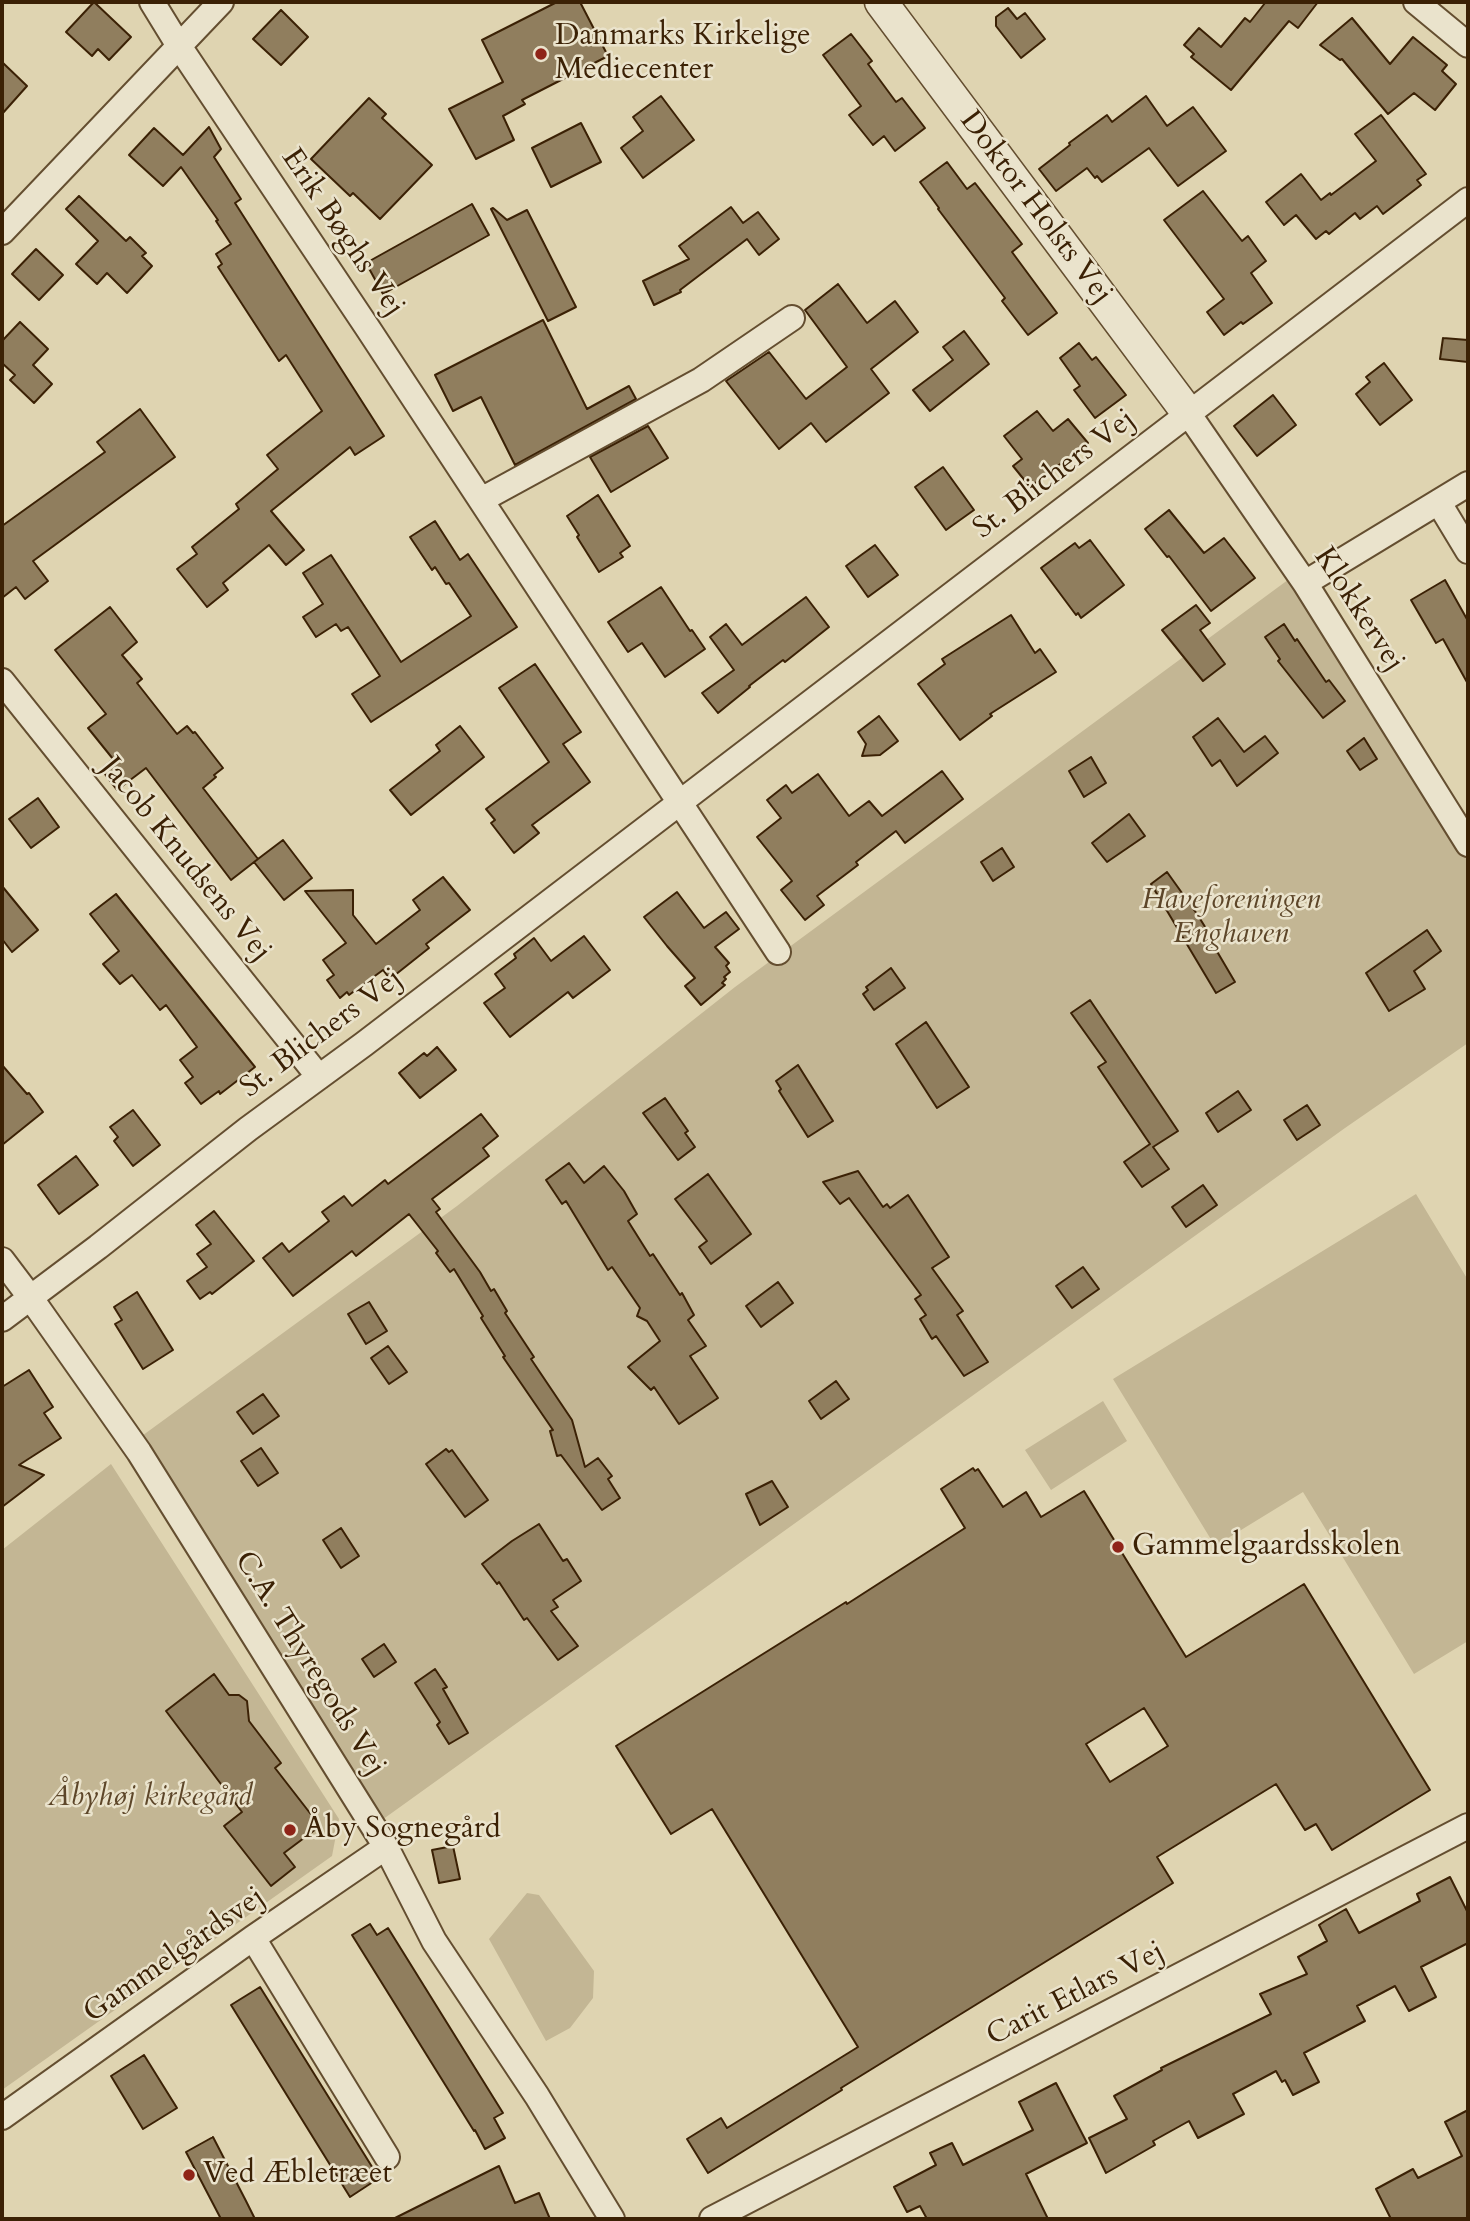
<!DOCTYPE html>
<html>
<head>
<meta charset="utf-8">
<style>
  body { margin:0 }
  #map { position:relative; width:1470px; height:2221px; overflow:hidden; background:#dfd4b1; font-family:Cardo,serif }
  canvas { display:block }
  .frame { position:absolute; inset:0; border:4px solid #3b2105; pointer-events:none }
</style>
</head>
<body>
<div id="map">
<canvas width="1470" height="2221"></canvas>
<div class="frame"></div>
</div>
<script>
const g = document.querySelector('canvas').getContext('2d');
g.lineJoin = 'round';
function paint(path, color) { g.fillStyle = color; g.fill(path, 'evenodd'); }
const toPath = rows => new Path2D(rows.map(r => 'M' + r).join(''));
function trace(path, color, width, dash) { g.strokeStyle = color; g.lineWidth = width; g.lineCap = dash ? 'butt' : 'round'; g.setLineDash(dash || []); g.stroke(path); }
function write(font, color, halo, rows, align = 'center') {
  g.font = font + ' Cardo,serif'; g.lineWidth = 5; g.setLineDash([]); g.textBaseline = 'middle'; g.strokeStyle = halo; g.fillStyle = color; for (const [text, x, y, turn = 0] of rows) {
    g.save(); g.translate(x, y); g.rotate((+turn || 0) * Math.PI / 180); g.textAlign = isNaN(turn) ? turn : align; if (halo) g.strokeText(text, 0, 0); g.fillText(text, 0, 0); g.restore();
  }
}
const green = toPath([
  [1296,574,1468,846,1468,1043,1345,1128,375,1825,135,1441,457,1206,735,987],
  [1416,1194,1468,1280,1468,1641,1414,1674,1303,1492,1215,1546,1113,1379],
  [1103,1401,1127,1441,1051,1490,1025,1450],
  [111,1464,339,1819,332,1856,2,2090,2,1550],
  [527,1893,539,1895,594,1971,593,1998,570,2028,546,2041,489,1939]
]);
const building = toPath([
  [94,2,131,37,109,60,98,49,92,56,66,32,94,2],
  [557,2,580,2,608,56,522,100,525,104,503,116,514,140,476,159,449,109,503,82,482,40,557,2],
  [1264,2,1318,2,1298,28,1289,21,1231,90,1191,57,1194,54,1184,45,1199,28,1221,47,1245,18,1250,22,1265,3,1264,2],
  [1008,8,1017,19,1025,13,1045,39,1021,58,996,26,996,17,1008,8],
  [281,10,308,37,281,65,253,39,281,10],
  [1352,18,1390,64,1413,37,1447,65,1442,71,1456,84,1435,110,1414,93,1388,114,1342,59,1340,60,1320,45,1352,18],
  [851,34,872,61,868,64,896,102,902,98,925,128,895,151,884,136,873,145,849,115,861,106,823,55,851,34],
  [2,62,27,86,2,114,2,62],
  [661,96,694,140,643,178,621,148,643,131,633,117,661,96],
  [1146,96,1167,126,1193,107,1226,151,1178,186,1149,148,1102,182,1097,176,1095,178,1087,168,1056,191,1039,169,1070,145,1069,143,1107,115,1112,122,1146,96],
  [369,98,386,114,382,118,432,165,380,219,353,193,350,196,311,159,369,98],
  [1381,115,1426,174,1417,180,1421,185,1383,214,1377,206,1360,219,1355,213,1329,234,1326,231,1316,239,1296,215,1284,225,1266,202,1301,174,1321,200,1330,193,1331,195,1376,161,1355,134,1381,115],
  [581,123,601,162,551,187,532,148,581,123],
  [209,127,221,149,214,157,241,199,235,203,384,436,355,455,350,447,271,511,304,550,286,565,269,545,223,583,228,590,207,607,177,569,197,554,192,547,239,509,236,504,278,469,267,455,322,411,286,355,279,361,218,267,222,264,216,254,231,244,216,221,218,220,181,167,163,186,129,155,154,128,183,155,209,127],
  [947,162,967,189,975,183,1022,244,1012,252,1057,313,1028,335,1002,301,1005,298,938,209,939,208,920,182,947,162],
  [1203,191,1242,241,1248,236,1266,261,1251,273,1272,303,1243,324,1241,322,1224,335,1207,312,1224,299,1164,220,1203,191],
  [79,196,126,241,130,237,146,253,142,256,152,266,127,293,107,273,97,284,76,264,98,241,66,209,79,196],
  [472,204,489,235,383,294,366,263,472,204],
  [731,207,743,223,758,212,779,239,759,255,747,239,680,290,681,292,654,305,643,281,689,259,679,246,731,207],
  [493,208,507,220,527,210,576,307,548,321,491,209,493,208],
  [36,249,63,275,39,300,12,274,36,249],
  [838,284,867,323,895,301,918,332,871,369,889,393,826,442,811,423,779,449,726,381,769,352,806,399,847,367,805,310,838,284],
  [543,320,587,409,629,386,636,399,515,465,481,397,453,411,435,375,543,320],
  [20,322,48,349,33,365,52,384,34,403,10,380,15,375,2,363,2,341,20,322],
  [964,331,989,364,930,411,913,390,953,360,943,347,964,331],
  [1443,338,1468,340,1468,362,1440,359,1443,338],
  [1079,343,1092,360,1096,357,1126,395,1095,418,1074,390,1080,386,1060,358,1079,343],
  [1384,363,1412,400,1380,425,1356,394,1370,382,1366,377,1384,363],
  [1273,395,1296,425,1257,456,1234,426,1273,395],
  [140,409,175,457,33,561,48,581,25,599,16,587,2,598,2,526,105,452,97,442,140,409],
  [1037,411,1053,431,1068,419,1088,443,1030,487,1013,466,1022,459,1004,436,1037,411],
  [648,426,668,458,611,492,590,457,648,426],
  [943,467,974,510,946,530,915,487,943,467],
  [598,495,630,546,620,553,623,557,599,572,577,537,579,535,567,516,598,495],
  [1169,510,1204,553,1224,538,1255,578,1211,611,1169,556,1167,557,1145,529,1169,510],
  [435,521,460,560,468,554,517,627,371,722,352,694,380,676,348,627,341,631,336,624,316,637,303,617,323,604,303,573,331,555,401,662,471,616,449,583,446,584,435,567,432,570,410,537,435,521],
  [1090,540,1124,585,1081,618,1078,613,1076,615,1041,568,1075,543,1079,548,1090,540],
  [875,545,898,575,868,597,846,566,875,545],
  [1445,580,1468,621,1468,684,1443,639,1436,643,1411,600,1445,580],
  [661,587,690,631,692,630,705,649,665,677,642,643,628,652,608,622,661,587],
  [806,597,829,627,785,662,783,660,749,686,750,687,718,713,702,693,734,670,710,637,726,624,742,645,806,597],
  [1196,605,1210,623,1200,630,1225,664,1203,681,1162,630,1196,605],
  [110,607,137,642,122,655,142,679,137,683,177,734,187,726,193,733,195,732,223,768,214,775,216,777,203,788,258,859,231,880,146,768,117,790,101,769,113,759,88,728,106,714,55,650,110,607],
  [1011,615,1035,653,1040,649,1056,672,990,714,992,716,960,740,918,684,945,664,942,659,1011,615],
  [1284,624,1295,641,1297,639,1326,682,1329,680,1345,701,1323,718,1278,661,1280,659,1265,637,1284,624],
  [535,664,581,732,563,744,590,782,532,825,539,833,514,853,491,823,495,820,486,809,549,762,499,688,535,664],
  [879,716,898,741,880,755,862,756,866,744,858,732,879,716],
  [1218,718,1244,752,1265,736,1278,753,1237,786,1220,760,1212,766,1193,737,1218,718],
  [460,726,484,757,411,815,390,790,440,751,436,745,460,726],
  [1364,738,1377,759,1360,770,1347,751,1364,738],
  [1091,757,1106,783,1084,797,1069,771,1091,757],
  [942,771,963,799,905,843,896,831,856,862,858,865,817,896,824,905,805,920,781,890,792,881,757,837,781,818,767,800,786,785,792,793,818,774,849,816,869,801,882,816,942,771],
  [38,798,59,827,31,848,9,819,38,798],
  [1129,814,1145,836,1107,862,1092,843,1129,814],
  [283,840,312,878,284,900,254,862,283,840],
  [1002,848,1014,867,993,881,981,862,1002,848],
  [1167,872,1197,914,1207,930,1205,931,1235,982,1216,993,1151,884,1167,872],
  [443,877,470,910,426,944,429,948,390,979,383,970,349,995,347,992,340,998,327,980,334,975,323,960,346,943,305,891,353,890,353,915,376,944,420,910,413,900,443,877],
  [2,886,38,930,12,952,2,939,2,886],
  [677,892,704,928,726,912,739,929,715,947,729,963,726,966,730,972,724,977,726,979,722,983,725,985,701,1005,685,986,695,978,667,946,644,917,677,892],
  [116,894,255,1067,220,1094,219,1091,201,1104,185,1083,193,1077,180,1060,197,1047,166,1005,160,1010,132,975,120,984,103,964,119,951,90,914,116,894],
  [1427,930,1441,951,1414,971,1425,989,1389,1011,1366,973,1427,930],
  [584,936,610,970,573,998,568,992,510,1037,484,1003,505,988,495,974,516,958,514,954,534,938,551,961,584,936],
  [891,968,905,988,874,1010,863,994,868,990,866,987,891,968],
  [1090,1000,1178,1131,1153,1147,1169,1169,1142,1187,1124,1162,1150,1144,1098,1067,1106,1062,1071,1013,1090,1000],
  [926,1022,969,1087,937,1108,896,1044,926,1022],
  [437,1047,456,1070,420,1098,399,1073,424,1053,427,1056,437,1047],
  [2,1065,27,1094,29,1093,43,1112,2,1145,2,1065],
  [798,1065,833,1121,808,1137,779,1091,781,1089,776,1081,798,1065],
  [1238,1091,1251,1110,1218,1132,1206,1113,1238,1091],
  [665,1098,688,1131,685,1133,695,1147,678,1160,643,1113,665,1098],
  [1307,1105,1320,1125,1297,1140,1284,1120,1307,1105],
  [133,1110,160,1145,133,1166,114,1141,118,1137,110,1127,133,1110],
  [481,1114,498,1136,483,1148,489,1156,432,1199,440,1209,436,1212,480,1272,491,1291,494,1289,507,1311,505,1313,534,1357,531,1359,572,1420,585,1467,598,1458,612,1476,608,1479,620,1498,602,1510,561,1455,557,1456,550,1431,553,1430,503,1357,505,1356,481,1318,483,1316,454,1269,450,1272,436,1253,438,1251,409,1214,356,1256,352,1251,293,1296,263,1258,282,1243,289,1252,329,1221,322,1212,344,1196,352,1206,385,1180,388,1184,481,1114],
  [76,1156,98,1185,59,1214,38,1185,76,1156],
  [569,1163,584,1183,604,1166,624,1191,637,1214,628,1221,650,1256,653,1254,680,1295,682,1293,694,1315,688,1320,706,1346,690,1356,718,1398,679,1424,654,1387,651,1390,628,1367,660,1341,647,1321,637,1316,640,1308,612,1267,608,1270,566,1201,562,1204,546,1180,569,1163],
  [858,1171,883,1207,887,1204,890,1208,908,1195,949,1257,932,1268,963,1311,957,1315,988,1362,964,1376,936,1336,932,1339,920,1319,926,1315,915,1299,921,1295,881,1241,849,1198,840,1204,823,1182,858,1171],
  [708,1174,751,1234,711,1264,699,1247,707,1241,675,1199,708,1174],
  [1203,1185,1217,1205,1186,1227,1172,1207,1203,1185],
  [214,1211,254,1261,212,1294,210,1292,200,1299,187,1281,207,1267,197,1254,211,1244,196,1225,214,1211],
  [1083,1267,1099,1289,1072,1308,1056,1286,1083,1267],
  [778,1282,793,1303,761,1327,746,1306,778,1282],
  [137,1292,173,1350,143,1369,115,1324,122,1320,114,1307,137,1292],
  [369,1302,387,1331,366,1344,348,1314,369,1302],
  [388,1346,407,1372,389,1384,371,1358,388,1346],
  [29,1370,53,1407,44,1413,61,1438,19,1465,44,1475,2,1507,2,1387,29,1370],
  [836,1381,849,1399,821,1419,809,1401,836,1381],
  [263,1394,279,1416,253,1434,237,1412,263,1394],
  [261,1448,278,1473,258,1486,241,1461,261,1448],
  [446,1449,449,1452,452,1450,488,1500,465,1517,426,1464,446,1449],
  [973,1468,975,1471,978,1469,1003,1507,1026,1492,1041,1517,1084,1491,1186,1657,1304,1584,1430,1790,1332,1850,1316,1824,1305,1830,1276,1784,1157,1857,1173,1883,841,2088,842,2090,708,2173,687,2139,721,2118,727,2128,858,2047,712,1809,671,1834,616,1746,846,1602,847,1604,965,1528,941,1489,973,1468],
  [1144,1708,1168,1746,1110,1782,1086,1744,1144,1708],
  [772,1481,788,1507,760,1525,746,1494,772,1481],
  [539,1524,563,1561,567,1559,581,1581,553,1600,558,1607,551,1611,578,1646,558,1660,527,1618,524,1620,499,1582,497,1584,482,1564,512,1541,539,1524],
  [341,1528,359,1556,341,1568,323,1540,341,1528],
  [384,1644,396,1662,374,1677,362,1659,384,1644],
  [435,1669,447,1687,443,1689,468,1733,449,1744,437,1725,440,1722,415,1683,435,1669],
  [214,1674,229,1695,239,1695,247,1701,249,1721,281,1763,275,1768,320,1826,284,1853,295,1867,271,1886,224,1826,242,1812,166,1711,214,1674],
  [453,1846,460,1879,439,1883,432,1850,453,1846],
  [1450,1877,1468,1913,1468,1943,1421,1967,1436,1997,1409,2011,1395,1986,1357,2006,1365,2021,1304,2053,1319,2082,1293,2095,1285,2080,1282,2082,1276,2071,1233,2094,1244,2114,1198,2138,1189,2121,1153,2141,1155,2145,1106,2173,1089,2138,1127,2119,1114,2096,1162,2070,1161,2068,1271,2014,1260,1994,1307,1974,1298,1957,1327,1941,1319,1925,1325,1921,1346,1909,1359,1933,1420,1901,1417,1894,1450,1877],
  [370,1924,377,1935,388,1928,503,2113,494,2118,505,2138,485,2149,475,2130,474,2131,352,1935,370,1924],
  [260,1987,379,2178,350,2197,231,2005,260,1987],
  [144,2055,177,2108,143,2129,111,2076,144,2055],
  [1056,2083,1087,2143,1026,2174,1048,2219,927,2219,920,2206,907,2212,894,2187,936,2165,930,2153,952,2143,963,2165,1033,2130,1019,2102,1056,2083],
  [1468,2110,1468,2219,1391,2219,1376,2189,1413,2169,1418,2178,1462,2156,1445,2122,1468,2110],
  [213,2137,246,2201,255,2219,221,2219,186,2152,213,2137],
  [499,2166,515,2203,539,2193,550,2219,393,2219,499,2166]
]);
const minor = toPath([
  [152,2,179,46,367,327,778,952],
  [1416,2,1468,45],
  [2,232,221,2],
  [1188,413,1305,583,1468,844],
  [481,500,701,380,792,318],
  [1439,503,1468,551],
  [1305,583,1468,484],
  [2,681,319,1077],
  [2,1260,30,1297,139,1452,386,1847,434,1941,537,2096,612,2219],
  [2,1319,98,1247,248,1129,364,1044,1468,200],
  [253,1938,387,2157],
  [2,2117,253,1938,386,1847],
  [712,2219,1468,1826]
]);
const tertiary = toPath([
  [881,2,1188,413]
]);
const markers = [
  [541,54,7,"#8f2418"],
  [1118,1547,7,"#8f2418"],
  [290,1830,7,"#8f2418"],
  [189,2175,7,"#8f2418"]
];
const poiNames = [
  ["Danmarks Kirkelige",555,37],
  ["Mediecenter",555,71],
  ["Gammelgaardsskolen",1132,1547],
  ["Åby Sognegård",304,1830],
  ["Ved Æbletræet",203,2175]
];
const streetNames = [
  ["Doktor Holsts Vej",1035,208,53],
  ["Erik Bøghs Vej",342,233,56],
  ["St. Blichers Vej",1055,475,-37],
  ["Klokkervej",1358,610,57],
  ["Jacob Knudsens Vej",185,860,51],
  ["St. Blichers Vej",322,1034,-37],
  ["C.A. Thyregods Vej",309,1664,58],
  ["Gammelgårdsvej",175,1956,-35],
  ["Carit Etlars Vej",1076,1995,-27]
];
const parkNames = [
  ["Haveforeningen",1231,901],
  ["Enghaven",1231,935],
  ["Åbyhøj kirkegård",150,1798]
];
paint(green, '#c3b694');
paint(building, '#907e5e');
trace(building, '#3b2105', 2);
trace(minor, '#644e30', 28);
trace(tertiary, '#644e30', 35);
trace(minor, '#eae3cc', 24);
trace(tertiary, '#eae3cc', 32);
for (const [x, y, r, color] of markers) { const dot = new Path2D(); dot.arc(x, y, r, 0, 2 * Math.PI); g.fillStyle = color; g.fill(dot); trace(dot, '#eae3cc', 2.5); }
write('30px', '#3b2105', '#eae3cc', poiNames, 'left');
write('30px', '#3b2105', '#eae3cc', streetNames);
write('italic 30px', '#5d4629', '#eae3cc', parkNames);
</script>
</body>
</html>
